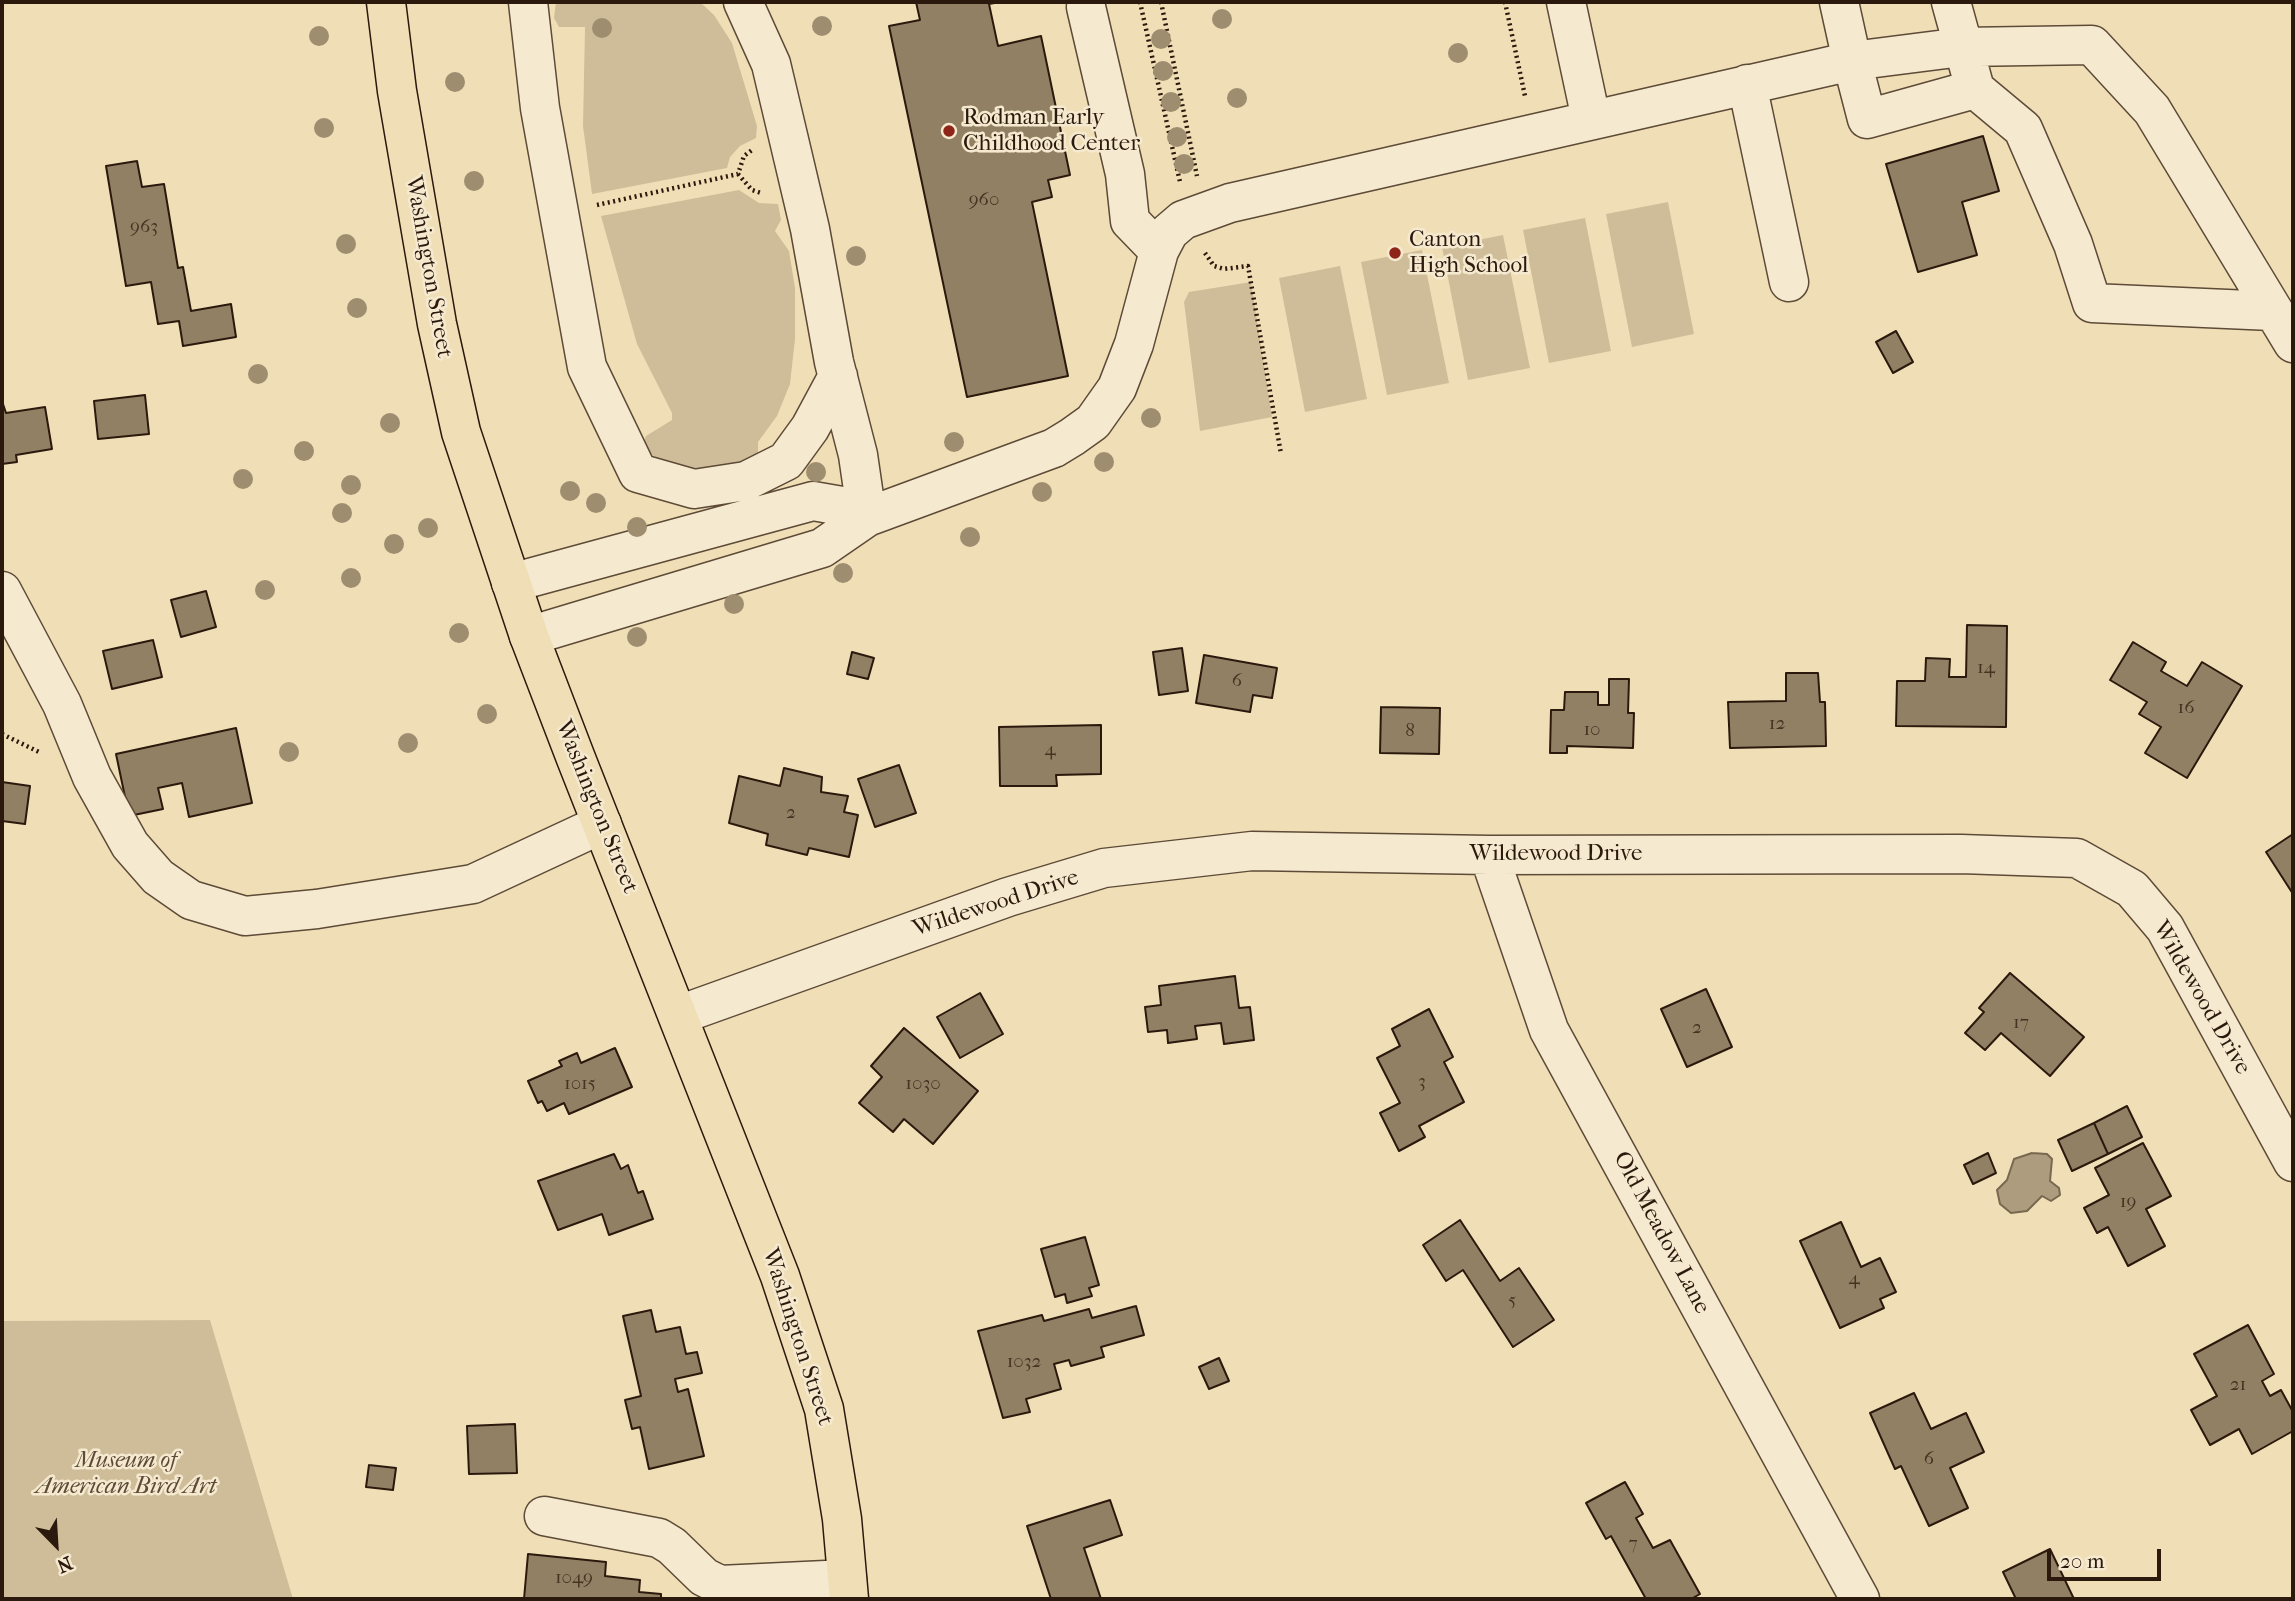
<!DOCTYPE html>
<html>
<head>
<meta charset="utf-8">
<style>
  body { margin:0 }
  #map { position:relative; width:2295px; height:1601px; overflow:hidden; background:#f0dfb6; font-family:"IM FELL French Canon",serif }
  canvas { display:block }
  .frame { position:absolute; inset:0; border:4px solid #2c190d; pointer-events:none }
  .north { position:absolute; left:21px; top:1510px; width:70px; height:70px; -webkit-text-stroke:5px #f5ead0; paint-order:stroke; rotate:156deg; font-size:19px; font-weight:700; line-height:28px; text-align:center; color:#2c190d }
  .north::after { content:''; display:block; margin:auto; width:24px; height:32px; background:#2c190d; clip-path:polygon(50% 0,100% 100%,50% 72%,0 100%) }
  .scale { position:absolute; left:2047px; top:1549px; width:114px; height:32px; box-sizing:border-box; border:4px solid #2c190d; border-top:0; padding-left:9px; font-size:21px; line-height:24px; white-space:nowrap; color:#2c190d; -webkit-text-stroke:5px #f5ead0; paint-order:stroke }
</style>
</head>
<body>
<div id="map">
<canvas width="2295" height="1601"></canvas>
<div class="frame"></div>
<div class="north">N</div>
<div class="scale">20 m</div>
</div>
<script>
const g = document.querySelector('canvas').getContext('2d');
g.lineJoin = 'round';
function paint(path, color) { g.fillStyle = color; g.fill(path, 'evenodd'); }
const toPath = rows => new Path2D(rows.map(r => 'M' + r).join(''));
function trace(path, color, width, dash) { g.strokeStyle = color; g.lineWidth = width; g.lineCap = dash ? 'butt' : 'round'; g.setLineDash(dash || []); g.stroke(path); }
function write(font, color, halo, rows, align = 'center') {
  g.font = font + ' "IM FELL French Canon",serif'; g.lineWidth = 5; g.setLineDash([]); g.textBaseline = 'middle'; g.strokeStyle = halo; g.fillStyle = color; for (const [text, x, y, turn = 0] of rows) {
    g.save(); g.translate(x, y); g.rotate((+turn || 0) * Math.PI / 180); g.textAlign = isNaN(turn) ? turn : align; if (halo) g.strokeText(text, 0, 0); g.fillText(text, 0, 0); g.restore();
  }
}
const green = toPath([
  [556,2,700,2,714,15,732,43,757,126,756,138,740,146,730,157,727,168,592,194,583,126,585,27,559,27,554,18],
  [739,190,759,203,778,204,781,220,775,231,789,251,795,288,795,339,790,384,777,416,758,442,758,454,753,461,708,471,668,464,645,451,642,445,646,436,672,420,672,413,637,344,601,216],
  [1668,202,1694,334,1632,347,1606,214],
  [1585,218,1611,351,1549,363,1523,230],
  [1503,235,1530,368,1468,380,1442,247],
  [1422,250,1449,383,1387,395,1361,262],
  [1340,266,1367,399,1305,412,1279,278],
  [1251,282,1272,417,1200,431,1184,302,1189,292],
  [210,1320,293,1599,2,1599,2,1321]
]);
const water = toPath([
  [2032,1153,2047,1154,2052,1159,2050,1181,2059,1188,2060,1195,2051,1201,2042,1196,2027,1211,2011,1213,2000,1204,1997,1190,2007,1180,2014,1159,2032,1153]
]);
const building = toPath([
  [916,2,1000,2,989,4,998,46,1041,36,1070,175,1048,180,1052,197,1032,202,1068,376,967,397,889,26,920,20,916,2],
  [1983,136,1999,191,1962,202,1977,255,1918,272,1886,164,1983,136],
  [137,161,142,187,164,184,178,268,183,267,191,311,231,304,236,337,183,346,179,321,158,324,151,282,126,286,106,166,137,161],
  [1896,331,1913,362,1893,373,1876,342,1896,331],
  [145,395,149,434,98,439,94,401,145,395],
  [2,401,6,413,45,407,52,449,16,455,17,462,2,464,2,401],
  [206,591,216,627,181,637,171,600,206,591],
  [1967,625,2007,626,2006,727,1896,726,1897,681,1925,681,1926,658,1950,659,1949,677,1966,677,1967,625],
  [153,640,162,677,112,689,103,651,153,640],
  [2133,642,2166,662,2161,671,2187,686,2202,662,2242,686,2187,778,2145,753,2161,727,2139,714,2147,702,2110,680,2133,642],
  [1182,648,1188,691,1159,695,1153,652,1182,648],
  [852,652,874,658,868,679,847,674,852,652],
  [1204,655,1277,668,1272,698,1253,695,1250,712,1196,703,1204,655],
  [1786,673,1818,673,1820,702,1825,702,1826,746,1730,748,1728,702,1786,701,1786,673],
  [1609,679,1629,679,1628,713,1634,713,1633,748,1567,746,1567,753,1550,753,1551,710,1564,710,1565,692,1598,692,1598,705,1609,705,1609,679],
  [1381,707,1440,708,1439,754,1380,753,1381,707],
  [1101,725,1101,774,1056,775,1057,786,1000,786,999,727,1101,725],
  [236,728,252,803,189,817,182,783,158,788,163,809,129,816,116,754,236,728],
  [899,765,916,813,875,827,858,779,899,765],
  [784,768,822,777,821,792,848,796,844,812,858,815,849,857,809,848,807,855,766,845,768,834,729,823,739,776,780,786,784,768],
  [2,782,30,786,25,824,2,821,2,782],
  [2293,834,2293,894,2266,852,2293,834],
  [2010,973,2084,1037,2050,1076,2001,1033,1985,1050,1965,1033,1984,1012,1979,1008,2010,973],
  [1235,976,1239,1008,1250,1007,1254,1040,1224,1044,1221,1023,1195,1026,1197,1039,1168,1043,1167,1030,1148,1032,1145,1007,1161,1005,1159,986,1235,976],
  [1706,989,1732,1047,1687,1067,1661,1009,1706,989],
  [980,993,1003,1034,960,1058,937,1017,980,993],
  [1429,1009,1453,1057,1444,1062,1464,1102,1419,1126,1425,1137,1399,1151,1380,1113,1400,1103,1377,1058,1400,1046,1392,1029,1429,1009],
  [904,1028,978,1091,933,1144,904,1119,893,1132,859,1103,882,1077,871,1066,904,1028],
  [615,1048,632,1087,569,1114,564,1103,547,1111,542,1101,538,1103,528,1081,562,1066,559,1061,577,1053,581,1063,615,1048],
  [2127,1106,2142,1137,2108,1154,2094,1123,2127,1106],
  [2094,1123,2108,1154,2072,1171,2058,1140,2094,1123],
  [2143,1143,2171,1196,2146,1209,2165,1246,2128,1266,2108,1227,2097,1233,2084,1208,2109,1195,2095,1168,2143,1143],
  [1988,1153,1996,1173,1973,1184,1964,1165,1988,1153],
  [614,1154,621,1169,628,1165,638,1193,643,1191,653,1219,609,1235,602,1214,558,1230,538,1181,614,1154],
  [1460,1220,1500,1281,1519,1268,1554,1320,1513,1347,1463,1270,1446,1281,1423,1245,1460,1220],
  [1841,1222,1861,1267,1880,1258,1896,1292,1880,1299,1884,1308,1840,1328,1800,1241,1841,1222],
  [1085,1237,1099,1285,1089,1288,1092,1296,1067,1303,1065,1294,1055,1297,1041,1249,1085,1237],
  [1136,1306,1144,1335,1101,1347,1104,1357,1071,1366,1069,1360,1054,1364,1061,1389,1026,1399,1030,1412,1003,1418,978,1331,1042,1315,1044,1321,1089,1309,1092,1318,1136,1306],
  [651,1310,656,1332,680,1327,686,1354,697,1352,702,1373,675,1379,678,1392,688,1389,704,1456,649,1469,640,1427,632,1429,625,1400,641,1396,623,1316,651,1310],
  [2248,1325,2274,1374,2262,1381,2270,1396,2281,1390,2293,1412,2293,1431,2252,1454,2239,1429,2210,1445,2191,1410,2217,1396,2194,1354,2248,1325],
  [1219,1358,1229,1381,1209,1389,1199,1367,1219,1358],
  [1914,1393,1931,1429,1966,1413,1984,1452,1950,1468,1968,1508,1929,1526,1901,1466,1895,1469,1870,1413,1914,1393],
  [515,1424,517,1473,469,1474,467,1426,515,1424],
  [369,1465,396,1468,393,1490,366,1487,369,1465],
  [1625,1482,1643,1514,1636,1518,1653,1548,1670,1540,1700,1594,1691,1599,1646,1599,1611,1536,1606,1539,1586,1503,1625,1482],
  [1110,1500,1122,1535,1084,1548,1101,1599,1051,1599,1027,1526,1110,1500],
  [2050,1549,2074,1599,2016,1599,2003,1572,2050,1549],
  [528,1554,606,1562,605,1576,640,1580,639,1592,661,1594,661,1599,524,1599,528,1554]
]);
const path = toPath([
  [1140,2,1180,182],
  [1161,2,1197,176],
  [1505,2,1525,96],
  [738,174,752,190,761,193],
  [597,205,738,174,744,156,752,150],
  [1205,253,1214,266,1224,269,1248,266,1281,454],
  [2,734,39,752]
]);
const minor = toPath([
  [528,2,540,108,587,367,638,473,694,489,746,481,786,461,810,428,838,376],
  [743,2,771,64,789,140,810,229,834,362,858,455,867,517],
  [1566,2,1591,119],
  [1951,2,1975,89,2023,129,2073,244,2092,303,2272,311],
  [1086,7,1125,174,1130,221,1159,251],
  [1747,84,1789,282],
  [1975,89,1867,119,1852,61,1962,47,2092,45,2152,110,2293,343],
  [511,583,813,501,842,506,867,517],
  [2,591,62,704,92,777,130,845,158,877,191,900,245,916,317,909,473,884,602,824],
  [529,636,822,548,867,517,1054,448,1072,437,1093,422,1117,388,1134,344,1159,251,1169,232,1183,220,1230,203,1852,61,1839,2],
  [1489,855,1549,1030,1860,1599],
  [679,1015,1008,897,1104,868,1252,851,1489,855,1961,854,2077,858,2132,889,2165,928,2293,1162],
  [544,1516,659,1538,672,1546,704,1577,720,1585,847,1579]
]);
const major = toPath([
  [386,2,397,91,437,324,461,432,529,636,575,756,780,1276,824,1409,842,1519,849,1599]
]);
const trees = [
  [1222,19],
  [822,26],
  [602,28],
  [319,36],
  [1161,39],
  [1458,53],
  [1163,71],
  [455,82],
  [1237,98],
  [1171,102],
  [324,128],
  [1177,137],
  [1184,164],
  [474,181],
  [346,244],
  [856,256],
  [357,308],
  [258,374],
  [1151,418],
  [390,423],
  [954,442],
  [304,451],
  [1104,462],
  [816,472],
  [243,479],
  [351,485],
  [570,491],
  [1042,492],
  [596,503],
  [342,513],
  [637,527],
  [428,528],
  [970,537],
  [394,544],
  [843,573],
  [351,578],
  [265,590],
  [734,604],
  [459,633],
  [637,637],
  [487,714],
  [408,743],
  [289,752]
];
const markers = [
  [949,131,7,"#8f2418"],
  [1395,253,7,"#8f2418"]
];
const numberNames = [
  ["960",984,200],
  ["963",144,227],
  ["14",1986,668],
  ["6",1237,681],
  ["16",2186,708],
  ["12",1777,724],
  ["10",1592,730],
  ["8",1410,731],
  ["4",1050,750],
  ["2",791,813],
  ["17",2021,1023],
  ["2",1697,1028],
  ["3",1422,1082],
  ["1015",580,1084],
  ["1030",923,1084],
  ["19",2128,1202],
  ["4",1854,1279],
  ["5",1512,1301],
  ["1032",1024,1362],
  ["21",2238,1385],
  ["6",1929,1459],
  ["7",1633,1544],
  ["1049",574,1578]
];
const poiNames = [
  ["Rodman Early",963,118],
  ["Childhood Center",963,144],
  ["Canton",1409,240],
  ["High School",1409,266]
];
const streetNames = [
  ["Washington Street",428,267,80],
  ["Washington Street",596,807,68],
  ["Wildewood Drive",1556,854],
  ["Wildewood Drive",996,904,-18],
  ["Wildewood Drive",2201,998,60],
  ["Old Meadow Lane",1661,1233,62],
  ["Washington Street",797,1337,72]
];
const parkNames = [
  ["Museum of",126,1461],
  ["American Bird Art",126,1487]
];
paint(green, '#cfbd99');
paint(water, '#ad9c7d');
trace(water, '#796850', 2);
paint(building, '#928065');
trace(building, '#2c190d', 2);
trace(minor, '#5d4a37', 41);
trace(major, '#2c190d', 41);
trace(path, '#2c190d', 4.5, [2, 3.5]);
trace(minor, '#f5ead0', 38);
trace(major, '#f0dfb6', 38);
g.fillStyle = '#9f8d70';
for (const [x, y] of trees) { g.beginPath(); g.arc(x, y, 10, 0, 2 * Math.PI); g.fill(); }
for (const [x, y, r, color] of markers) { const dot = new Path2D(); dot.arc(x, y, r, 0, 2 * Math.PI); g.fillStyle = color; g.fill(dot); trace(dot, '#f5ead0', 2.5); }
write('19px', '#463323', null, numberNames);
write('23px', '#2c190d', '#f5ead0', poiNames, 'left');
write('23px', '#2c190d', '#f5ead0', streetNames);
write('italic 23px', '#5d4a37', '#f5ead0', parkNames);
</script>
</body>
</html>
